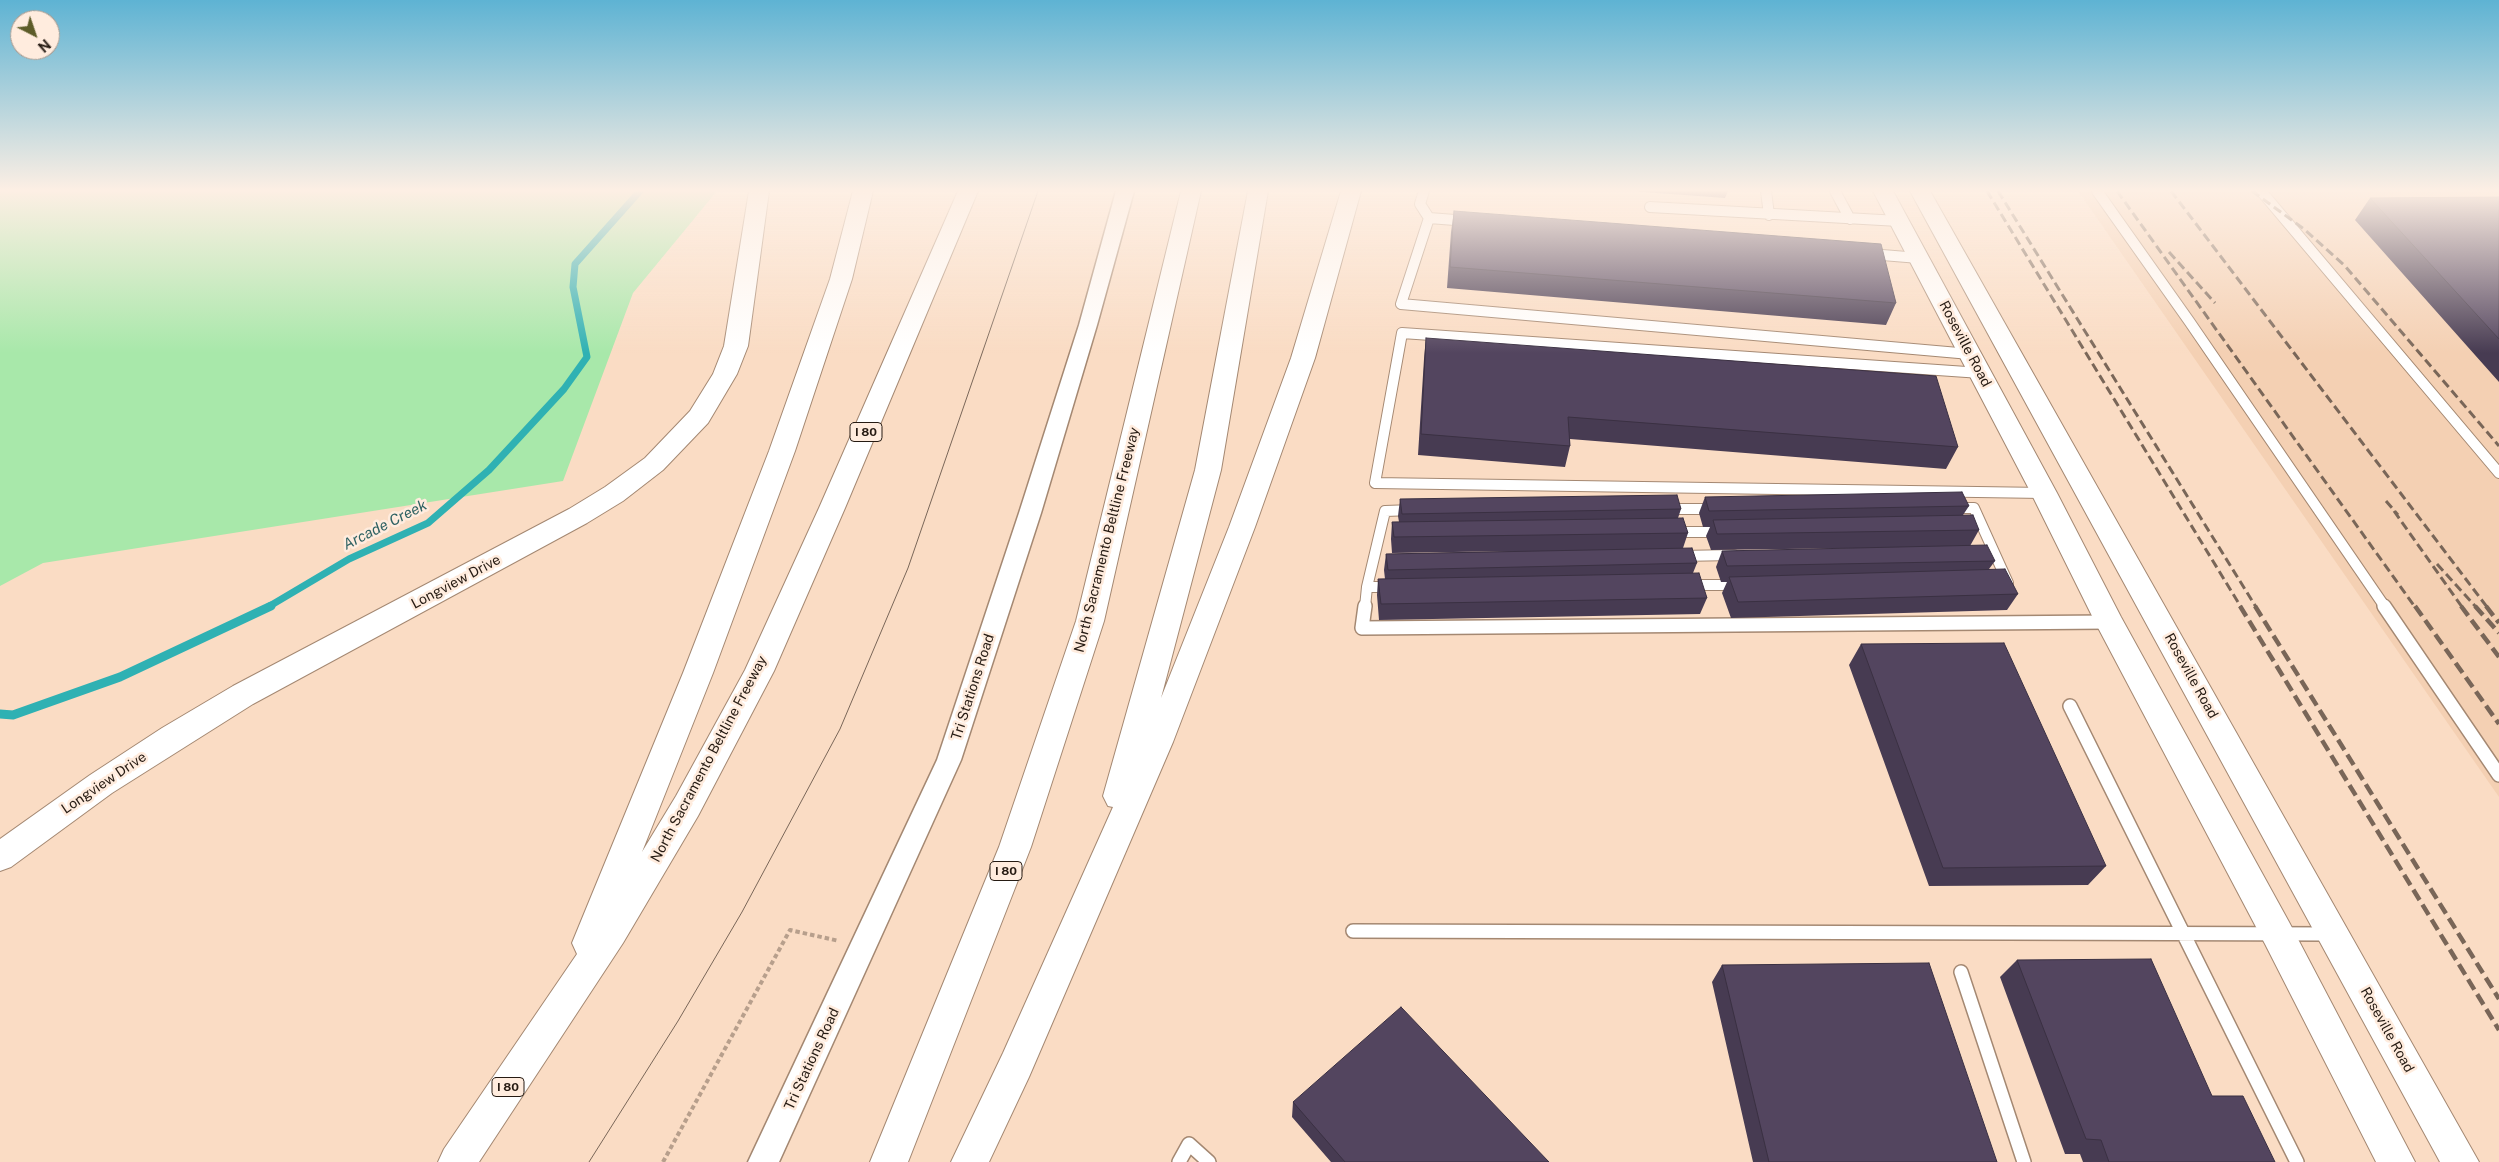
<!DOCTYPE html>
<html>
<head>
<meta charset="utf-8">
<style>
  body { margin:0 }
  #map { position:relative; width:2499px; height:1162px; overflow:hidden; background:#fadcc4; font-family:"Public Sans",sans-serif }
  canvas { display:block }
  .north { position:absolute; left:10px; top:10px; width:50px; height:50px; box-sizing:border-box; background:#ffecde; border:1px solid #a8988d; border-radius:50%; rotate:139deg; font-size:14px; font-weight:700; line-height:20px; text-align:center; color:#261b13 }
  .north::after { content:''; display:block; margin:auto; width:18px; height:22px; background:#5d5c29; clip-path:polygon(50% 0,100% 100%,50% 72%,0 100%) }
</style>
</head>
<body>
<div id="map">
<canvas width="2499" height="1162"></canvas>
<div class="north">N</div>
</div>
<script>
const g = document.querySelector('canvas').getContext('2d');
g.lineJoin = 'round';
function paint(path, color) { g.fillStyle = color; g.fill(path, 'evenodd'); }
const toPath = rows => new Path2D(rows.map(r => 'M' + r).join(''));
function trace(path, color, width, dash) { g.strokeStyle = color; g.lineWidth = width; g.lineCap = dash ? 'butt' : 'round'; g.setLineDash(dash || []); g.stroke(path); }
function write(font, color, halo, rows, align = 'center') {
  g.font = font + ' "Public Sans",sans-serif'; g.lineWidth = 5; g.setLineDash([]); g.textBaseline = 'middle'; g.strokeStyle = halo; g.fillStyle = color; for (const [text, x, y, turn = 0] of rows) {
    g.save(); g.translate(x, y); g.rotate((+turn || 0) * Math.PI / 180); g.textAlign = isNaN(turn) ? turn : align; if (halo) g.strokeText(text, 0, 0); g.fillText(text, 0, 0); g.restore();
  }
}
const built = toPath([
  [2078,191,2499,191,2499,797]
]);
const green = toPath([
  [0,191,717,191,633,293,563,481,43,563,0,586]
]);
const streamFar1 = toPath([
  [268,607,349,559,428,523,489,470,564,389,587,357,573,287,575,264,640,191]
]);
const stream = toPath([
  [0,714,13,715,120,677,271,606]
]);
const path = toPath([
  [663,1162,790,930,839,941]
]);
const laneFar1 = toPath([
  [1424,191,1420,204,1429,218],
  [1766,191,1769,215],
  [1835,191,1850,219],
  [2097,191,2189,321,2385,607],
  [2261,191,2499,473],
  [1650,207,1899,221],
  [1468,221,1429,218,1401,304,1970,354],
  [1870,254,1919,258],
  [1981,373,1402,333,1375,483,2044,493],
  [1952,508,1974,508,2008,583],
  [1667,509,1716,509],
  [1673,532,1722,532],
  [1680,556,1734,555],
  [1688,585,1739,585],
  [1367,587,1385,511,1413,510],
  [1365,607,1367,587,1392,587]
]);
const lane = toPath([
  [1365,606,1362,628,2109,622],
  [2384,606,2499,775],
  [2070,706,2297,1162],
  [1353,931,2331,934],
  [1961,972,2024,1162],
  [1179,1162,1189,1144,1209,1162]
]);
const street = toPath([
  [1116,191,1134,191,1097,325,1041,513,961,760,779,1162,748,1162,937,760,1019,513,1079,325,1116,191]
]);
const secondary = toPath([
  [749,191,769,191,748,346,737,374,708,423,663,470,623,501,587,523,253,704,112,793,11,867,0,871,0,839,90,775,162,728,233,686,569,509,605,487,645,458,690,411,713,374,724,346,749,191],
  [1873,191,1893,191,2057,493,2121,617,2289,922,2415,1162,2376,1162,2265,944,2095,622,2031,493,1873,191],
  [1910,191,1930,191,2479,1162,2440,1162,1910,191]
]);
const highway = toPath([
  [853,191,873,191,852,279,795,451,713,673,642,852,676,796,745,670,819,508,958,191,978,191,845,508,774,671,698,816,623,943,479,1162,438,1162,444,1149,577,954,572,943,683,673,769,451,830,279,853,191],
  [1181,191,1201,191,1104,621,1031,847,908,1162,870,1162,999,847,1076,621,1181,191],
  [1248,191,1268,191,1221,470,1161,698,1229,527,1291,358,1341,191,1361,191,1315,358,1255,527,1173,742,1029,1077,989,1162,951,1162,1003,1053,1113,807,1108,806,1103,796,1195,470,1248,191]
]);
const tram = toPath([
  [589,1162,678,1021,742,912,840,729,908,568,1038,191]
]);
const railFar1 = toPath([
  [1987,191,2241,607],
  [1998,191,2256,607],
  [2117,191,2415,607],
  [2171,191,2487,607],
  [2252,191,2304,229,2345,266,2499,446],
  [2169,252,2215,303],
  [2386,501,2398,515],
  [2394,511,2462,607],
  [2437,564,2476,607]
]);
const rail = toPath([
  [2240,606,2499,1030],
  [2255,606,2499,999],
  [2415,606,2499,724],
  [2461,606,2499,657],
  [2475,606,2499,633],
  [2486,606,2499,623]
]);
const wall = toPath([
  [1630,191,1728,191,1725,198],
  [2499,197,2499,382,2355,220,2370,198],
  [1454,211,1896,303,1886,325,1447,288,1451,232],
  [1426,338,1958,447,1946,469,1570,439,1570,446,1565,467,1418,455,1424,359],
  [1705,497,1969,506,1963,515,1979,530,1970,546,1995,561,1989,569,2018,594,2007,610,1731,618,1722,593,1727,582,1721,582,1716,567,1722,551,1858,548,1711,550,1706,536,1710,527,1703,527,1699,513],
  [1400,499,1681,509,1678,518,1688,533,1683,548,1697,563,1693,573,1707,598,1700,614,1379,620,1377,595,1378,579,1385,579,1384,570,1386,554,1515,551,1392,553,1391,539,1392,522,1399,522,1398,516],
  [1861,644,2106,866,2088,885,1929,886,1849,665],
  [2017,960,2212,1096,2275,1162,2083,1162,2080,1154,2065,1154,2000,977],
  [1722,965,1997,1162,1753,1162,1712,982],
  [1293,1102,1549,1162,1331,1162,1292,1117]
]);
const building = toPath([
  [2499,197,2499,339,2370,198,2499,197],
  [1454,211,1881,244,1896,303,1450,267,1454,211],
  [1426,338,1936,376,1958,447,1568,417,1570,446,1421,434,1426,338],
  [1962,492,1969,506,1709,511,1705,497,1962,492],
  [1677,495,1681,509,1402,514,1400,499,1677,495],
  [1973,515,1979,530,1717,534,1713,520,1973,515],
  [1683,518,1688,533,1394,537,1392,522,1683,518],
  [1987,545,1995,561,1727,566,1722,551,1987,545],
  [1692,548,1697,563,1388,570,1386,554,1692,548],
  [2005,569,2018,594,1738,602,1729,577,2005,569],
  [1699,573,1707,598,1381,604,1378,579,1699,573],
  [2004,643,2106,866,1943,868,1861,644,2004,643],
  [2151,959,2212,1096,2243,1096,2275,1162,2109,1162,2101,1140,2086,1139,2017,960,2151,959],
  [1929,963,1997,1162,1769,1162,1722,965,1929,963],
  [1401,1007,1549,1162,1345,1162,1293,1102,1401,1007]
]);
const shields = [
  [866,432,32],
  [1006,871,32],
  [508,1087,32]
];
const shieldNames = [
  ["I 80",866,432],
  ["I 80",1006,871],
  ["I 80",508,1087]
];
const streetNames = [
  ["Roseville Road",1965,344,62],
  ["North Sacramento Beltline Freeway",1107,540,-76],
  ["Longview Drive",456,582,-28],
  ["Roseville Road",2191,676,61],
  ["Tri Stations Road",973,687,-72],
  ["North Sacramento Beltline Freeway",709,759,-62],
  ["Longview Drive",104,783,-34],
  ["Roseville Road",2387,1030,61],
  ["Tri Stations Road",812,1059,-65]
];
const waterNames = [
  ["Arcade Creek",385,525,-27]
];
paint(built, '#f4d0b3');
paint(green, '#a8e8aa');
trace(streamFar1, '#2fb1b3', 7);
trace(stream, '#2fb1b3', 9);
trace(laneFar1, '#a48872', 12);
trace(lane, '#a48872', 16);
trace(street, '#a48872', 3);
trace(secondary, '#a48872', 2);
trace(highway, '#a48872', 2);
trace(path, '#b79f8c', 4, [4.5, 3]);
trace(laneFar1, '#fff', 10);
trace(lane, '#fff', 13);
paint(street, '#fff');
paint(secondary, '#fff');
paint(highway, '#fff');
trace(tram, '#796658', 1);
trace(railFar1, '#796658', 3, [9, 4.5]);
trace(rail, '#796658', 4.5, [12, 5.5]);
paint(wall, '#473b52');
paint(building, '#53455f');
trace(building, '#3a3042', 1);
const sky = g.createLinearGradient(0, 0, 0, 353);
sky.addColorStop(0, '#5eb3d3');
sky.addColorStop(0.54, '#fdefe4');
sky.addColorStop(1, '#fdefe400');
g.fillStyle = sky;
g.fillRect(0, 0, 2499, 353);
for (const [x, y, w] of shields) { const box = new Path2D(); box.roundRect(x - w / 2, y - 9.5, w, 19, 4); g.fillStyle = '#ffecde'; g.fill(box); trace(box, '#261b13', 1); }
write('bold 12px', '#261b13', null, shieldNames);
write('14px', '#261b13', '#ffecde', streetNames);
write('italic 15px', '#2e6162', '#ffecde', waterNames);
</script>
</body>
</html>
